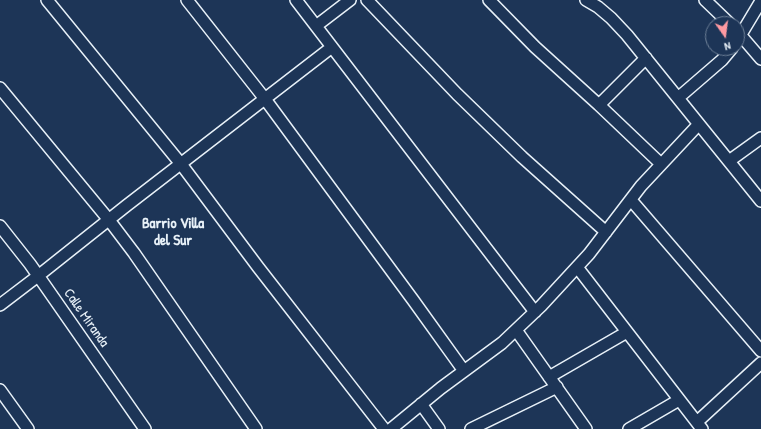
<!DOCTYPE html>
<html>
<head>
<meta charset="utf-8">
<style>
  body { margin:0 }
  #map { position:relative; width:761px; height:429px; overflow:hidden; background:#1d3557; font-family:"Patrick Hand",sans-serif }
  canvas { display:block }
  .north { position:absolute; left:705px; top:16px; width:40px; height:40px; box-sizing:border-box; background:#1d3557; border:1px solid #6e8097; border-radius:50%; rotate:166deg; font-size:11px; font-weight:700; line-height:16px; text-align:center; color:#e8f1f8 }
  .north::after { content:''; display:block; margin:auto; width:14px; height:18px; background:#ff9aa2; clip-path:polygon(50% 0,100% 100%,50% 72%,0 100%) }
</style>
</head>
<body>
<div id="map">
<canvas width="761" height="429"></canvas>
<div class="north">N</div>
</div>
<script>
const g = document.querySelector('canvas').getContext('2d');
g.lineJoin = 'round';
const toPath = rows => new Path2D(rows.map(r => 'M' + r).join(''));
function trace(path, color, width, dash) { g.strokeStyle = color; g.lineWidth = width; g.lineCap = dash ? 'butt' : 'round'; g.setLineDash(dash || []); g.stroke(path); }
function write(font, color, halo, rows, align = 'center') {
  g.font = font + ' "Patrick Hand",sans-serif'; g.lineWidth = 3; g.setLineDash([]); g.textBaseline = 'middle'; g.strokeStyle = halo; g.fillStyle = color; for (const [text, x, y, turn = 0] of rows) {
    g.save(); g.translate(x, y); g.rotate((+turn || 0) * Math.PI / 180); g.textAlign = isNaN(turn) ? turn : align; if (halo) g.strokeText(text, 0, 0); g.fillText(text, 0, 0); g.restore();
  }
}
const street = toPath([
  [47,0,181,164,258,267,384,429],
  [187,0,265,99,413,300,464,371],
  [296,0,332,47,535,312],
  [367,0,457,94,522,157,606,232],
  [489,0,535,47,599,105,661,164],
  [586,0,598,7,611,18,627,35,761,201],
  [705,0,730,24],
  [316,26,350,0],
  [737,31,761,59],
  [737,41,761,1],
  [0,88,109,220,134,253,256,429],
  [678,98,722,60,732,48],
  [599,105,646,58],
  [729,161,761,138],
  [631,200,761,351],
  [0,226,30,264,145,429],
  [577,267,702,429],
  [0,305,38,276,126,206,332,47],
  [516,330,586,429],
  [549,377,627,332],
  [0,390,28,429],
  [421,404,439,429],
  [697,422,761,363],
  [391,429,441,388,502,343,541,306,589,254,641,186,699,124],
  [471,429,557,387],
  [629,429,679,400]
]);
const streetNames = [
  ["Calle Miranda",86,318,55]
];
const neighbourhoodNames = [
  ["Barrio Villa",173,224],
  ["del Sur",173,241]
];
trace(street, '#e8f1f8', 14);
trace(street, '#1d3557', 11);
write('14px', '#e8f1f8', '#1d3557', streetNames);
write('bold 15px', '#e8f1f8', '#1d3557', neighbourhoodNames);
</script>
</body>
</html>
